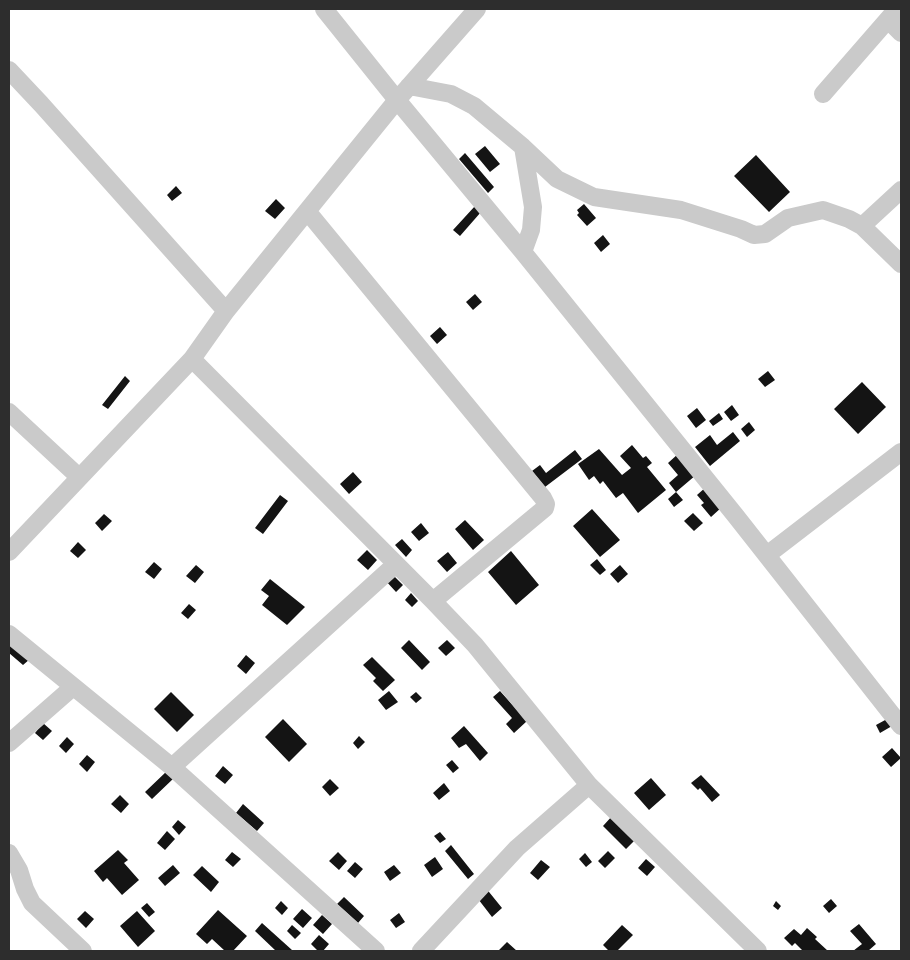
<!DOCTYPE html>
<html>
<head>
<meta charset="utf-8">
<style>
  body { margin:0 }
  #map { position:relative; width:910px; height:960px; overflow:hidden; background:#fff; font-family:Lato,sans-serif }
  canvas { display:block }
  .frame { position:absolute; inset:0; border:10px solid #2d2d2d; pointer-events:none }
</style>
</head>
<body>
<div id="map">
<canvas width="910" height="960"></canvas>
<div class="frame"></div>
</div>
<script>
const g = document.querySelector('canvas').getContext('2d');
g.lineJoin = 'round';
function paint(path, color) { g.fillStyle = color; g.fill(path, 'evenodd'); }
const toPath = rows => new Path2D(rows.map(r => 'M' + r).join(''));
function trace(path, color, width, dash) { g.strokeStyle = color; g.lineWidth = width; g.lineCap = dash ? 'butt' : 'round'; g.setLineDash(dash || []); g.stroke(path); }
const building = toPath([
  [485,146,500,164,490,172,475,154],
  [465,153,494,187,488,193,459,159],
  [756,155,790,192,769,212,734,176],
  [176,186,182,193,172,201,167,195],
  [276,199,285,208,275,219,265,211],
  [584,204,596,218,587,226,577,215,579,213,577,210],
  [475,206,481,212,460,236,453,230],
  [603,235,610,244,601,252,594,243],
  [475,294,482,302,473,310,466,302],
  [440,327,447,335,437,344,430,336],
  [768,371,775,380,765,387,758,379],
  [125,376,130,381,108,409,102,405],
  [862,382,886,407,858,434,834,409],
  [732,405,739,415,731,421,724,412],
  [697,408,706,420,696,428,687,416],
  [719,413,723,419,713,426,709,421],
  [749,422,755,430,747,437,741,429],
  [733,432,740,441,710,466,695,447,710,435,717,445],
  [632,445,643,458,646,456,652,463,647,467,666,490,638,513,623,493,616,498,603,481,600,484,594,476,589,480,578,464,599,449,622,475,631,468,620,456],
  [575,450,582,459,545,487,532,471,540,465,546,473],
  [678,454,696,475,676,492,669,483,678,475,668,463],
  [353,472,362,482,349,494,340,484],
  [706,487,722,507,711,517,701,505,704,503,697,495],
  [676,492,683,500,674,507,668,499],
  [280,495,288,501,263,534,255,528],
  [592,509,620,540,600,557,573,526],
  [693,513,703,523,694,531,684,521],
  [104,514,112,521,102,531,95,523],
  [465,520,484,540,473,550,455,529],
  [421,523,429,533,419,541,411,532],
  [402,539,412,550,406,557,395,545],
  [78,542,86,550,78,558,70,551],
  [367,550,377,560,368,570,357,560],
  [511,551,539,585,516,605,488,572],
  [448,552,457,563,447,572,437,561],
  [597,559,606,570,600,575,590,565],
  [154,562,162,569,154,579,145,572],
  [196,565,204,572,195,583,186,576],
  [620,565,628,574,618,583,610,574],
  [392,574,403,585,396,592,385,580],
  [270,579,305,607,287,625,262,605,269,596,261,590],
  [411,593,418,601,412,607,405,600],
  [189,604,196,610,188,619,181,613],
  [409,640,430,662,422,670,401,648],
  [447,640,455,648,446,656,438,648],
  [9,641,30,659,23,665,9,653],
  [246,655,255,663,246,674,237,666],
  [372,657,395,680,383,691,373,681,376,678,363,665],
  [389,691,398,702,386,710,378,700],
  [500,691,527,721,514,733,506,724,512,718,493,697],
  [171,692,194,715,177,732,154,709],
  [416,692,422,698,416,703,410,697],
  [283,719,307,744,289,762,265,737],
  [887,719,892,726,880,733,876,725],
  [43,723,52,731,43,740,35,733],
  [464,726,488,753,480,761,466,744,459,748,451,738],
  [359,736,365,742,358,749,353,743],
  [67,737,74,744,66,753,59,746],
  [892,748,901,758,891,767,882,757],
  [87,755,95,762,87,772,79,764],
  [452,760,459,768,453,773,446,765],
  [223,766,233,775,225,784,215,776],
  [167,771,174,778,152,799,145,792],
  [701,775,720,795,712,802,700,788,698,790,691,783],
  [651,778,666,795,649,810,634,793],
  [330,779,339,788,330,796,322,787],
  [444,783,450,791,439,800,433,793],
  [120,795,129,804,121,813,111,804],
  [243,804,264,823,257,831,236,813],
  [613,815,636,839,626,849,603,826],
  [178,820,186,827,179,835,172,827],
  [167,831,175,839,165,850,157,843],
  [440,832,446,839,440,843,434,836],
  [451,845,474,874,468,879,445,851],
  [118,850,128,860,124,863,139,880,122,895,107,878,103,882,94,871],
  [608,851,615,858,605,868,598,861],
  [232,852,241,859,233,867,225,860],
  [338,852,347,861,339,870,329,861],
  [585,853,592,862,586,867,579,859],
  [435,857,443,869,432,877,424,865],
  [646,859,655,867,647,876,638,868],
  [541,860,550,867,538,880,530,873],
  [355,862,363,869,355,878,347,871],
  [173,865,180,873,165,886,158,878],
  [394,865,401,873,390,881,384,872],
  [202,866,219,882,211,892,193,875],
  [485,887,502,908,492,917,475,895],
  [344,897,364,916,358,923,337,904],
  [831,899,837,906,829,913,823,906],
  [281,901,288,908,282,915,275,908],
  [776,901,781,906,778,910,773,906],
  [147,903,155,912,149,917,141,908],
  [302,909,312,918,303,928,293,919],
  [218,910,247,936,233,951,225,951,212,939,207,944,196,934],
  [85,911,94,919,86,928,77,919],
  [137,911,155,931,138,947,120,926],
  [399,913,405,922,396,928,390,920],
  [322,915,332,924,323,934,313,925],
  [262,923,292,950,291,951,276,951,255,931],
  [859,924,876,944,868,951,853,951,862,944,850,931],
  [292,925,301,933,295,939,287,931],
  [622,925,633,935,617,951,609,951,603,945],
  [807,928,817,937,815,939,828,951,803,951,795,943,792,946,784,938,794,929,801,935],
  [319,935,329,944,323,951,318,951,311,944],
  [507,942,517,951,498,951]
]);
const street = toPath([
  [324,9,397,100,523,252,735,515,901,726],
  [888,20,901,33],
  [9,70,41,104,226,311],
  [409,86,451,94,474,106,523,147,557,179,594,197,681,210,741,229,754,235,765,234,788,218,823,210,849,219,862,226,901,264],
  [823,94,897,9],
  [523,147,533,207,531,230,523,252],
  [307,211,543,498,546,504,545,508,433,601],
  [862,226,901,190],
  [192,359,433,601,475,645,589,785,758,951],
  [9,412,79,477],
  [9,552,192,359,226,311,397,100,477,9],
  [767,555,901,452],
  [9,634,172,767,376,951],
  [9,743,73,687],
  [172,767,396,564],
  [9,853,19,870,25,889,32,903,83,951],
  [421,951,517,848,589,785]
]);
paint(building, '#141414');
trace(street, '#cacaca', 18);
</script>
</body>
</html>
